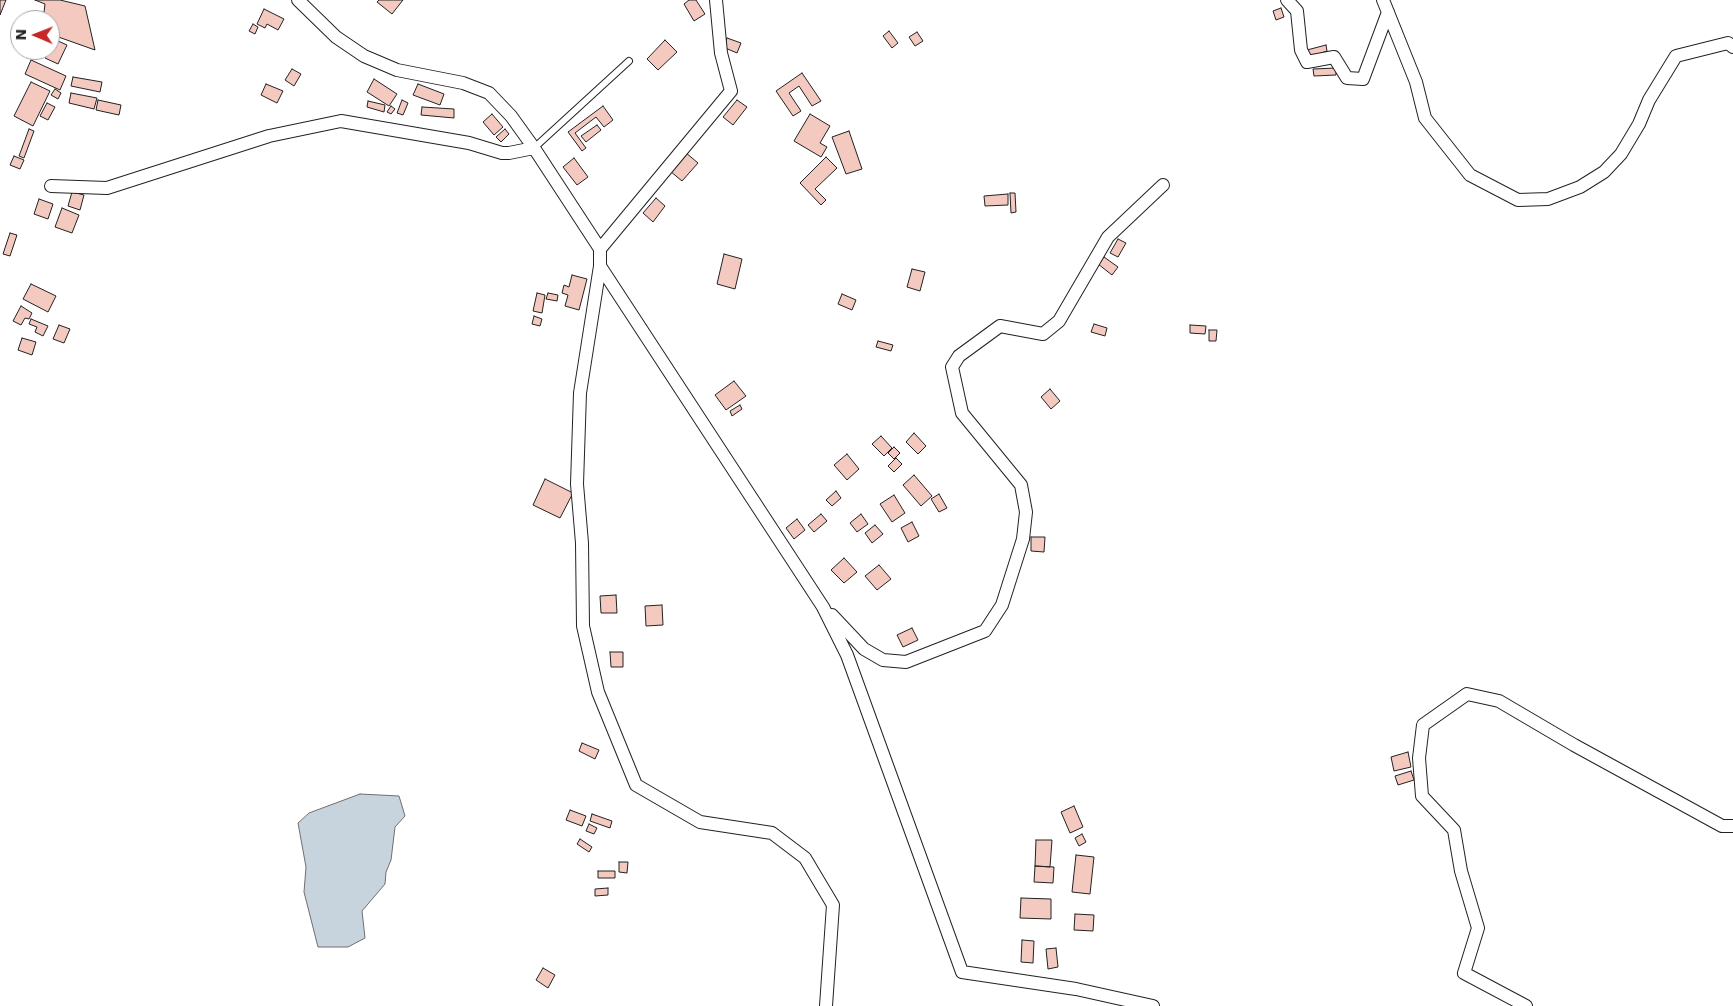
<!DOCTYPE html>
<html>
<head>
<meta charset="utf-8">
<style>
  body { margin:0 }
  #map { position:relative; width:1733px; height:1006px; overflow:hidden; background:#fff; font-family:"DejaVu Sans",sans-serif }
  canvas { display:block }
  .north { position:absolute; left:10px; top:10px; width:50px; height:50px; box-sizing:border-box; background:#fff; border:1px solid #a7a7a7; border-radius:50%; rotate:271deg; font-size:14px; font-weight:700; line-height:20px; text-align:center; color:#222 }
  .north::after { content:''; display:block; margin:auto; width:18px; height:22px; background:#c62828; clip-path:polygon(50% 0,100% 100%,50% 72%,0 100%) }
</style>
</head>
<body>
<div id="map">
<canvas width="1733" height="1006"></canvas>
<div class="north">N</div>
</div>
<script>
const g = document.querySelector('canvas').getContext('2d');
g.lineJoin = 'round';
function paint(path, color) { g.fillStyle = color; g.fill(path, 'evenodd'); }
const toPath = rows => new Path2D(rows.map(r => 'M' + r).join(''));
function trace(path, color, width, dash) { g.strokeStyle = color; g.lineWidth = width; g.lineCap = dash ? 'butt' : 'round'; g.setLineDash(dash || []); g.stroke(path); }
const water = toPath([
  [360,794,399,796,405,816,395,827,391,860,386,872,385,884,362,911,365,938,348,947,318,947,304,892,306,867,298,823,309,813,360,794]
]);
const building = toPath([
  [0,0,6,0,0,15,0,0],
  [35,0,60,0,85,6,95,50,50,34,50,20,43,20,45,4,35,0],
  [379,0,403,0,392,14,377,2,379,0],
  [689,0,696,0,705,14,694,21,684,4,689,0],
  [1281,8,1284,17,1276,20,1273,11,1281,8],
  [264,9,284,19,278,30,267,24,265,28,257,24,264,9],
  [253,24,258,27,255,34,249,31,253,24],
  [889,31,898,43,892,48,883,36,889,31],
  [917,32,923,41,915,46,909,37,917,32],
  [727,38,741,43,737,53,723,47,727,38],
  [665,40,677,52,658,70,647,59,665,40],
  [58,41,67,45,58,64,45,58,47,54,42,52,43,50,50,50,50,42,56,44,58,41],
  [1326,45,1327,51,1309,57,1307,50,1326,45],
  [31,60,66,76,60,90,25,74,31,60],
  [1336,68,1336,75,1314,76,1313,69,1336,68],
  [292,69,301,74,294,86,285,80,292,69],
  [802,73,821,101,812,106,799,86,789,93,801,111,793,116,776,91,802,73],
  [73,77,102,82,100,92,71,86,73,77],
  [374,79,397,94,389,106,367,92,374,79],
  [31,82,50,91,33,126,14,116,31,82],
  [266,84,283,91,277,103,261,95,266,84],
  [418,84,444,94,440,105,413,95,418,84],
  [55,89,61,93,58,99,51,95,55,89],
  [71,93,97,98,94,109,69,103,71,93],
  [98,100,121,105,119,115,96,110,98,100],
  [402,100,408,103,403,115,397,113,402,100],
  [737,100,747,107,733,125,723,117,737,100],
  [368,101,385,105,384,112,367,107,368,101],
  [47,103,55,107,48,120,40,116,47,103],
  [391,106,395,109,391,114,387,112,391,106],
  [603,106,613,120,604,127,596,117,575,133,586,148,582,151,568,132,603,106],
  [422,107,454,109,454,118,421,115,422,107],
  [492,114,503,127,494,135,483,122,492,114],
  [810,114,830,126,820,143,827,147,821,157,794,141,810,114],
  [597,125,601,130,586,142,581,136,597,125],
  [29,129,34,131,24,158,19,156,29,129],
  [505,129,509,134,501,142,496,137,505,129],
  [849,131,862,169,846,174,832,137,849,131],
  [685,152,698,163,682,181,670,171,685,152],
  [14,156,24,160,20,169,10,165,14,156],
  [826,157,837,168,815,189,826,200,821,205,800,183,826,157],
  [574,158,588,177,577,185,563,167,574,158],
  [72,192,84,195,80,210,68,206,72,192],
  [1010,193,1015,193,1016,212,1011,213,1010,193],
  [1008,194,1008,205,985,206,984,196,1008,194],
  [656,198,665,206,653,222,643,213,656,198],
  [39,199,53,204,48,219,34,214,39,199],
  [62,208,79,215,72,233,55,227,62,208],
  [10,233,17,235,10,256,3,254,10,233],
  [1118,239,1126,243,1118,257,1110,253,1118,239],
  [724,254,742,259,735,289,717,284,724,254],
  [1104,257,1118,267,1112,275,1098,264,1104,257],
  [912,269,925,272,920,291,907,287,912,269],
  [572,275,587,279,579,310,565,306,568,295,562,293,564,285,569,287,572,275],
  [31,284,56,296,48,312,23,299,31,284],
  [537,293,545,295,542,313,533,311,537,293],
  [548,293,558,295,557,301,546,299,548,293],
  [842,294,856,300,852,310,838,304,842,294],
  [21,306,32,313,29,319,25,318,21,325,13,321,21,306],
  [534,316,542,319,540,326,532,324,534,316],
  [31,319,48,326,43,336,35,332,37,327,29,324,31,319],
  [1094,324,1107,328,1105,336,1091,332,1094,324],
  [59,325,70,329,64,343,53,339,59,325],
  [1190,325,1206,326,1205,334,1190,333,1190,325],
  [1209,330,1217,330,1216,341,1209,341,1209,330],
  [22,338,36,342,32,355,18,350,22,338],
  [878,341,893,345,891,351,876,347,878,341],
  [734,381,746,396,726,410,715,395,734,381],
  [1050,389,1060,401,1051,409,1041,397,1050,389],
  [740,405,742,409,732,416,730,411,740,405],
  [914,433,926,446,918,454,906,442,914,433],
  [881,436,892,448,884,456,872,444,881,436],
  [894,447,900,453,894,459,888,453,894,447],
  [847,454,859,469,847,480,834,465,847,454],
  [896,458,902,464,894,472,888,466,896,458],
  [914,475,932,496,921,506,903,485,914,475],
  [545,479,573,493,560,518,533,505,545,479],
  [836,491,841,498,832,506,826,500,836,491],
  [939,494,947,508,939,512,931,499,939,494],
  [894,495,905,513,892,522,880,504,894,495],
  [821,514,827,521,814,532,808,525,821,514],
  [861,514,868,524,857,532,850,523,861,514],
  [797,519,805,530,794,539,786,528,797,519],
  [912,522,919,536,908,542,901,528,912,522],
  [875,525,883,534,872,543,865,533,875,525],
  [1031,537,1045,537,1044,552,1031,551,1031,537],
  [844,558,857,572,844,583,831,570,844,558],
  [879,565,891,579,877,590,865,576,879,565],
  [616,595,617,613,601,613,600,596,616,595],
  [662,605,663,625,646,626,645,606,662,605],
  [912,628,918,640,903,647,897,635,912,628],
  [610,652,623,652,623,667,611,667,610,652],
  [582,743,599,750,595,759,579,751,582,743],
  [1408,752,1411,767,1394,771,1391,757,1408,752],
  [1411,771,1414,780,1398,785,1395,776,1411,771],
  [1074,806,1083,827,1070,833,1061,812,1074,806],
  [570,810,586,816,582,826,566,820,570,810],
  [592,814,612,821,610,828,590,821,592,814],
  [589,824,597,828,594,834,586,831,589,824],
  [1082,834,1086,842,1079,846,1075,838,1082,834],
  [580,839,592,847,589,852,577,844,580,839],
  [1036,840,1052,840,1050,867,1035,866,1036,840],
  [1076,855,1094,857,1090,894,1072,892,1076,855],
  [619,862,628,862,627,873,619,872,619,862],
  [1035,866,1054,867,1053,883,1034,882,1035,866],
  [598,871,615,871,615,878,598,878,598,871],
  [608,888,608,895,595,896,595,889,608,888],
  [1021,898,1051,899,1051,919,1020,918,1021,898],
  [1075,914,1094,915,1093,931,1074,930,1075,914],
  [1022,940,1034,941,1033,963,1021,962,1022,940],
  [1056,948,1058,967,1048,969,1046,949,1056,948],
  [543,968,555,975,548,988,536,980,543,968]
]);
const service = toPath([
  [534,148,629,61]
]);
const minor = toPath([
  [298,0,336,37,364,56,397,70,463,83,489,93,511,116,534,148,600,249,600,266,823,607,847,655,962,972,1076,989,1153,1006],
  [1287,0,1297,11,1301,50,1307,62,1334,57,1347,78,1363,79,1388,12],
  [1383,0,1416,82,1425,118,1470,175,1518,200,1548,199,1580,187,1604,172,1621,154,1639,124,1649,100,1676,56,1728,43,1733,47],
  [51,186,107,188,269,136,341,121,469,143,502,153,509,153,534,148],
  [600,249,731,91,721,53,716,0],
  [600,266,580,393,577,484,582,543,583,626,598,692,636,785,700,822,772,833,805,858,833,905,826,1006],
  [832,615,864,649,883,660,906,662,985,631,1002,605,1023,539,1026,512,1021,485,962,413,952,367,959,356,1000,326,1043,334,1059,321,1108,237,1163,185],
  [1526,1006,1464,973,1478,928,1461,871,1454,830,1422,796,1419,758,1423,725,1467,694,1499,701,1574,745,1722,826,1733,826]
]);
paint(water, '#c7d3dd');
trace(water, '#6f6f6f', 1);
paint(building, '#f3c9c0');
trace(building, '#222', 1);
trace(service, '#222', 8);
trace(minor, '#222', 14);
trace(service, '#fff', 6);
trace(minor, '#fff', 12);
</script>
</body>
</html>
